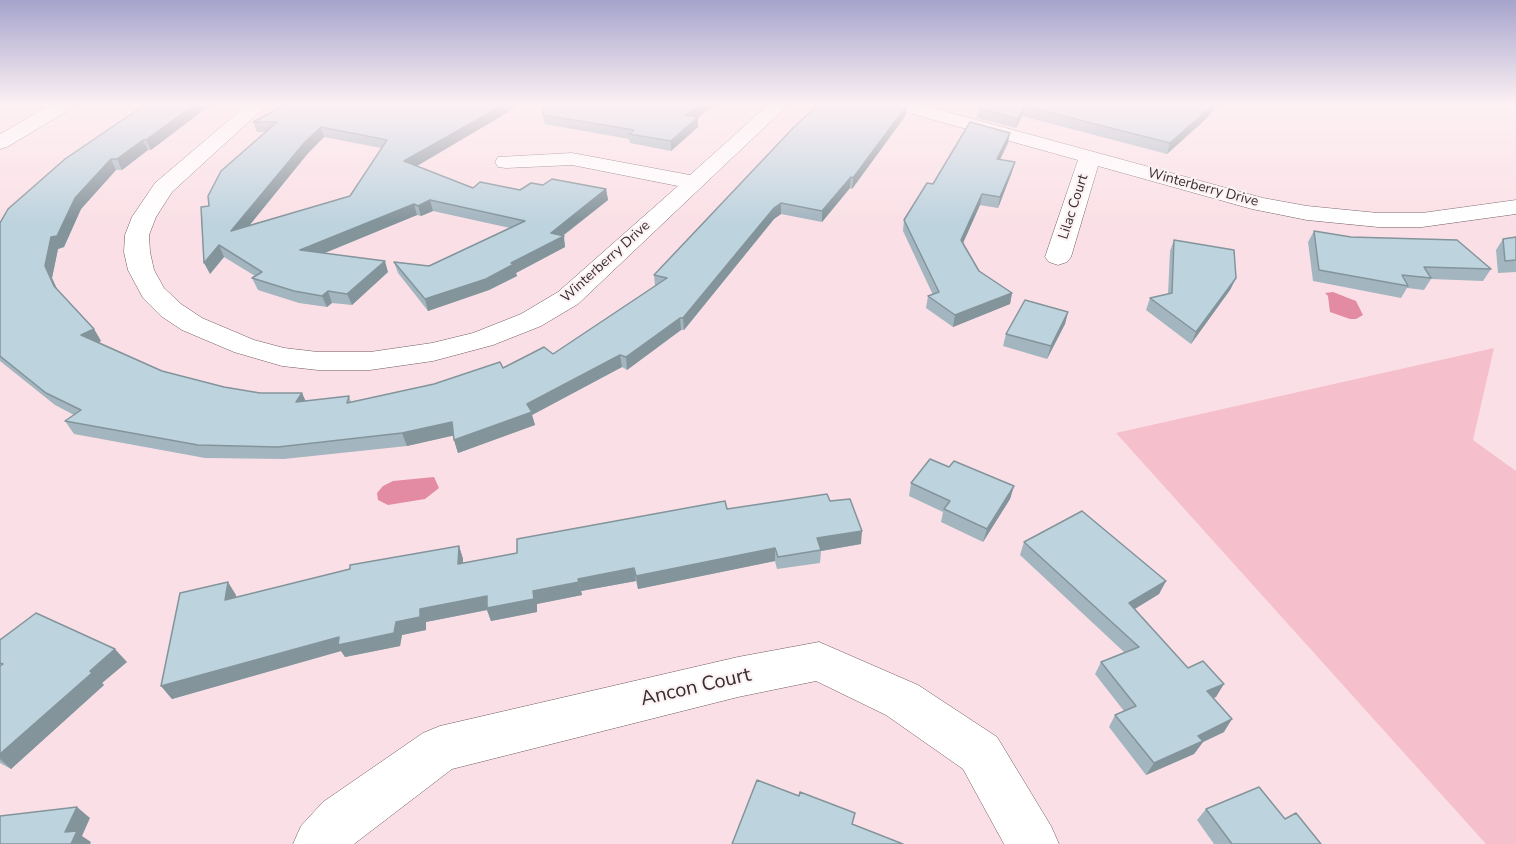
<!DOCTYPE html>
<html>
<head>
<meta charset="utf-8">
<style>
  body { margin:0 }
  canvas { display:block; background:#fae0e6 }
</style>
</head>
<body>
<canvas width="1516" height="844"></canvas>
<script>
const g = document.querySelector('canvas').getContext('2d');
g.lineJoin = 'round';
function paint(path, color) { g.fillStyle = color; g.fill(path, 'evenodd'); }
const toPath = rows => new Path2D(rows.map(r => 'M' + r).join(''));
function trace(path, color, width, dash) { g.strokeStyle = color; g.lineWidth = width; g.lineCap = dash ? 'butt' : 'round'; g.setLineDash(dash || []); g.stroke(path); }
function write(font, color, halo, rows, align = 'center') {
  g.font = font + ' "Nunito Sans",sans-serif'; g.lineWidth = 4.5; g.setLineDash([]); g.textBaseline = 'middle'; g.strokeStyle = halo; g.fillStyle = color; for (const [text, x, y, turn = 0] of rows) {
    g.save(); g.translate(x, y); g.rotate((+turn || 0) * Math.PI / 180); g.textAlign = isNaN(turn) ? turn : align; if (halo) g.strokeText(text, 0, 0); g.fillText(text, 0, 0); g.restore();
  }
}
const green = toPath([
  [1494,348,1473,440,1516,471,1516,844,1486,844,1116,433]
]);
const water = toPath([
  [1333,292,1356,301,1363,315,1356,319,1350,319,1330,312,1328,296,1325,293],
  [434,477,439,488,425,499,388,505,378,500,377,493,383,486,393,481]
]);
const minor = toPath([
  [52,104,74,104,72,108,7,147,0,149,0,134,52,104],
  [248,104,268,104,172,192,156,217,149,235,150,252,154,270,164,288,181,304,202,318,254,340,284,348,318,352,370,352,432,343,473,333,521,314,558,292,678,186,572,165,506,168,498,167,495,162,498,157,572,153,690,175,769,104,789,104,578,304,541,326,493,345,433,361,370,370,318,370,282,366,234,352,182,330,161,316,143,298,128,270,124,252,125,235,132,217,155,183,248,104],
  [889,104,918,104,1263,198,1307,206,1378,213,1422,213,1516,200,1516,214,1422,227,1378,227,1307,220,1252,209,1098,166,1071,257,1067,262,1058,265,1049,262,1045,257,1078,160,891,108,889,104],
  [819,642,918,685,997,737,1051,826,1059,844,1004,844,963,769,886,715,816,681,738,697,452,769,354,844,293,844,301,826,323,802,423,733,440,726,738,657,819,642]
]);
const wall = toPath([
  [146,104,209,104,210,105,151,150,148,150,122,170,116,170,81,209,64,247,58,249,52,278,58,291,94,329,101,341,99,342,162,371,224,387,260,393,302,393,305,401,349,396,351,402,434,384,503,368,553,354,655,286,654,275,907,105,906,115,852,189,850,188,822,222,781,214,774,219,684,330,681,330,627,370,622,367,532,415,535,425,458,453,454,440,454,435,407,446,284,459,205,458,74,434,65,421,74,415,55,405,0,361,0,223],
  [973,104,1218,104,1208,117,1167,154,1022,116,1016,128,977,118,978,108,980,106],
  [520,105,416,166,473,188,520,190,543,185,606,189,608,200,563,236,565,247,516,273,517,276,489,290,428,311,398,273,394,262,429,266,510,228,433,211,421,216,417,215,325,253,388,272,352,305,332,303,327,307,299,303,258,290,252,278,255,276,224,257,210,274,209,206,266,132,257,132,253,122],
  [324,137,381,148,350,196,249,225,309,152],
  [543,115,697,117,698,127,671,151,630,143,629,139,545,124],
  [1008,143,1000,160,1012,172,998,208,980,205,963,243,979,271,1012,293,1010,304,953,327,926,308,928,296,933,295,903,231,904,220,933,184],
  [1314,231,1491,269,1483,281,1431,279,1424,290,1407,288,1401,298,1313,281,1308,242],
  [1516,237,1516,272,1498,273,1496,250,1503,239],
  [1174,240,1236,278,1230,290,1191,344,1146,310,1150,298,1168,294,1170,251],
  [1068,312,1065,324,1047,359,1003,346,1006,334],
  [949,467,1014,486,1010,499,983,542,941,522,943,512,909,496,911,483],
  [830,501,861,544,821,551,820,563,777,569,775,561,638,589,636,581,581,591,582,595,537,604,537,612,491,621,487,610,426,622,426,630,402,635,400,646,345,657,341,651,172,699,161,686,236,595,236,597,459,546,463,559,463,563,517,553,727,509],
  [1024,542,1166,581,1159,594,1135,609,1188,668,1216,697,1213,698,1224,732,1203,742,1194,754,1146,775,1109,727,1115,715,1124,711,1095,674,1101,662,1124,652,1020,555],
  [0,640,127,662,102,683,104,685,11,769,0,763],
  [1206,809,1285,819,1321,844,1214,844,1197,820]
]);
const shadedWall = toPath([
  [195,104,209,104,210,105,151,150,146,140],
  [505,104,520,104,520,105,407,172,404,161],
  [703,104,718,104,686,125,685,115],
  [1214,104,1218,104,1208,117,1167,154,1170,143],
  [907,105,906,115,852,189,853,178],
  [1024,106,1022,116,1016,128,1018,119],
  [698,117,698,127,671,151,671,141],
  [321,127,324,137,309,152,236,242,231,231,305,142],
  [1010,133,1008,143,995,169,997,159],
  [143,140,148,150,122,170,117,159],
  [111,159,116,170,81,209,64,247,58,249,52,278,61,298,54,286,45,266,51,237,75,198],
  [1015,162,1012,172,998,208,1000,197],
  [851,177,850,188,822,222,822,211],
  [606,189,608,200,562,236,564,236,565,247,516,273,517,276,489,290,428,311,425,299,511,263],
  [982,194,980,205,959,252,961,240],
  [430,200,433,211,421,216,418,206],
  [781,203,781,214,774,219,684,330,683,318,774,208],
  [414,204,417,215,305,261,300,250],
  [219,245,224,257,210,274,204,263],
  [385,261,388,272,352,305,347,294],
  [1236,278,1230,290,1191,344,1196,332],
  [328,291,332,303,327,307,322,296],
  [1012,293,1010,304,953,327,955,315],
  [1068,312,1065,324,1047,359,1051,346],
  [680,318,681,330,627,370,626,357],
  [94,329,101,341,89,347,81,335],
  [620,355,622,367,532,415,535,425,458,453,454,440],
  [302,393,308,406,296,402],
  [452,422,456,435,407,446,402,433],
  [1014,486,1010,499,983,542,987,529],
  [862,531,861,544,821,551,817,538],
  [459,546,463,559,463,576,458,564],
  [775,548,775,561,638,589,636,576],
  [634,568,636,581,581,591,578,579],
  [1166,581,1159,594,1123,616,1129,603],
  [228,582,236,595,234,613,225,600],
  [579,582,582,595,537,604,537,612,491,621,487,610,426,622,426,630,402,635,400,646,345,657,341,651,172,699,161,686,396,622,420,609,487,596,533,591],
  [115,649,127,662,102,683,104,685,11,769,0,759,0,754,90,671],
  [1224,684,1216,697,1199,704,1207,691],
  [1232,719,1224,732,1203,742,1194,754,1146,775,1154,763,1198,736],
  [77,807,90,818,82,836,91,842,90,844,71,844,65,832]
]);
const building = toPath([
  [146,104,195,104,146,140,143,140,117,159,111,159,75,198,57,236,51,237,45,266,54,286,94,329,81,335,162,371,224,387,260,393,302,393,296,402,349,396,347,403,434,384,500,362,503,368,544,347,553,354,667,278,654,275,794,127,819,104,903,104,907,105,853,178,851,177,822,211,781,203,774,208,683,318,680,318,626,357,620,355,527,404,532,412,454,440,452,422,402,433,278,447,198,445,65,421,81,410,46,393,0,356,0,223,8,209,65,159,146,104],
  [287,104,505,104,404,161,473,188,480,182,520,190,531,183,543,185,552,179,606,189,551,233,564,236,511,263,514,264,486,279,425,299,394,262,429,266,525,221,430,200,418,206,414,204,300,250,385,261,347,294,328,291,322,296,294,291,252,278,262,272,219,245,204,263,201,207,209,206,208,196,221,171,277,122,253,122,287,104],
  [321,127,387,140,350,196,231,231,305,142,321,127],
  [544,104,703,104,685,115,698,117,671,141,629,134,634,130,543,115,544,104],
  [981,104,1214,104,1170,143,1024,106,1018,119,978,108,981,104],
  [970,122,1010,133,997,159,1015,162,1000,197,982,194,961,240,979,271,1012,293,955,315,928,296,939,292,904,220,927,183,933,184,970,122],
  [1314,231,1351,237,1457,240,1491,269,1424,267,1431,278,1402,275,1408,286,1319,270,1314,231],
  [1516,237,1516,260,1505,261,1503,239,1516,237],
  [1174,240,1234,250,1236,278,1196,332,1150,298,1172,293,1174,240],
  [1025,300,1068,312,1051,346,1006,334,1025,300],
  [930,459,949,467,954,461,1014,486,987,529,944,509,950,501,911,483,930,459],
  [827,494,830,501,850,499,862,531,817,538,821,550,778,557,775,548,636,576,634,568,578,579,579,582,533,591,534,599,487,608,487,596,420,609,420,617,396,622,394,633,338,645,339,637,161,686,180,593,228,582,225,600,350,569,350,565,459,546,458,564,517,553,517,539,725,501,727,509,827,494],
  [1082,511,1166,581,1129,603,1188,668,1203,661,1224,684,1207,691,1232,719,1198,736,1203,741,1154,763,1115,715,1136,706,1101,662,1139,647,1024,542,1082,511],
  [36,613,115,649,90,671,92,673,0,754,0,666,3,664,0,663,0,640,36,613],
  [757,780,799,796,800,792,855,813,852,824,903,844,732,844,757,780],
  [1259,787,1285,819,1296,813,1321,844,1232,844,1206,809,1259,787],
  [77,807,65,832,77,831,71,844,0,844,0,816,77,807]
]);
const farStreetnames = [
  ["Winterberry Drive",1203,188,15],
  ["Lilac Court",1074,207,-72],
  ["Winterberry Drive",606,262,-42]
];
const nearStreetnames = [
  ["Ancon Court",696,688,-13]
];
paint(green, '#f6bfcc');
paint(water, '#e38ba3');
trace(minor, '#705b60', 1);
paint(minor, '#fff');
paint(wall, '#a3b5bf');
paint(shadedWall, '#84949b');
paint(building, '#bdd3de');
trace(building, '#84949b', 1.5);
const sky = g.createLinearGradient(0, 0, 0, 222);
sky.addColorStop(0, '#a6a4cc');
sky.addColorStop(0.47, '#fdf1f4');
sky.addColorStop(1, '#fdf1f400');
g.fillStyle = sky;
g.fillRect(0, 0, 1516, 222);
write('14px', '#372d2f', '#fcf2f4', farStreetnames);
write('20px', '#372d2f', '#fcf2f4', nearStreetnames);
</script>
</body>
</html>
